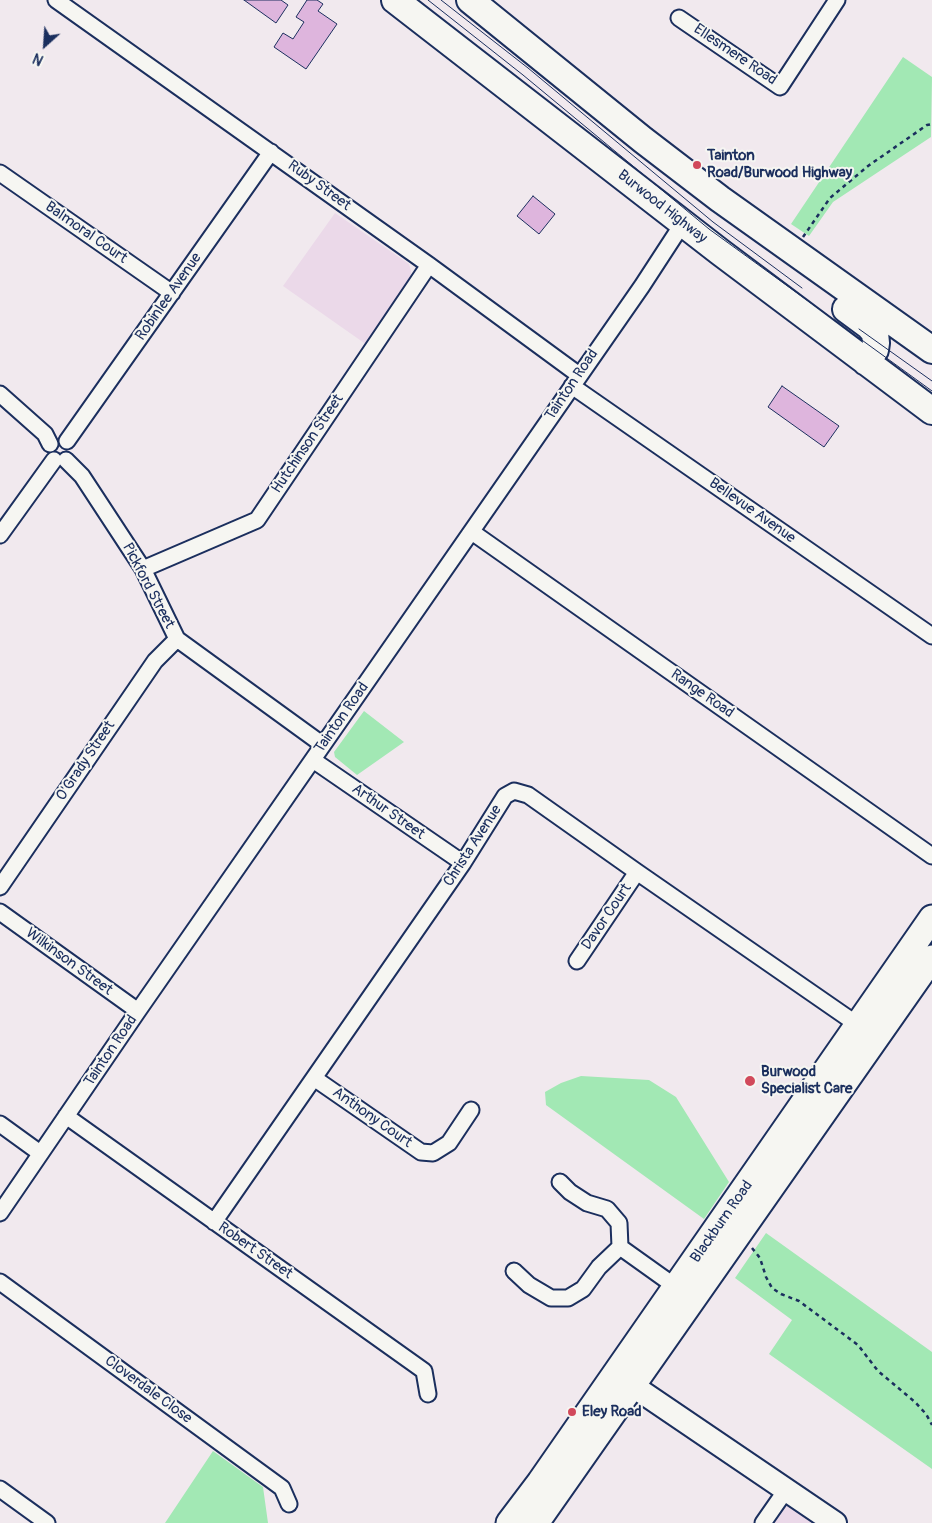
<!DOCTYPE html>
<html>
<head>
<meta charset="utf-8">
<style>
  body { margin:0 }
  #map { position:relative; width:932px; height:1523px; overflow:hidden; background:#f1e9ee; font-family:Pangolin,sans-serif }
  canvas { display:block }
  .north { position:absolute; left:20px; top:20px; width:50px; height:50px; -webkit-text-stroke:4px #f6f6f2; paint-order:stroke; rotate:206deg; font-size:14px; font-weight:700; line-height:20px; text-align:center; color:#1b2f5e }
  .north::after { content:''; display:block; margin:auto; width:18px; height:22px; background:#1b2f5e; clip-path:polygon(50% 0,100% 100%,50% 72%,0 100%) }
</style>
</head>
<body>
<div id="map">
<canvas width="932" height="1523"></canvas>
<div class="north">N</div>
</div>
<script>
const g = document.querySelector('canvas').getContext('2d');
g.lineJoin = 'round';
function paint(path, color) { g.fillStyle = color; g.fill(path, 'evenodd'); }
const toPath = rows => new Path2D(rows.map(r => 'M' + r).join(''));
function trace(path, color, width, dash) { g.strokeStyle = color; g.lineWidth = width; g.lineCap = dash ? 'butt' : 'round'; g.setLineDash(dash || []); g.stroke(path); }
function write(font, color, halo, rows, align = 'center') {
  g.font = font + ' Pangolin,sans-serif'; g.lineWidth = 4; g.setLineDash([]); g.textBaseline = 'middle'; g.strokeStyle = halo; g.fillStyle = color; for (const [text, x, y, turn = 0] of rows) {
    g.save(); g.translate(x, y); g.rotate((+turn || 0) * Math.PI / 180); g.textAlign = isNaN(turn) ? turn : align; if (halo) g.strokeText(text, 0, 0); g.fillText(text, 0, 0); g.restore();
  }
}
const built = toPath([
  [335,213,409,264,411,271,411,279,367,345,283,286],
  [790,1500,824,1523,774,1523]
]);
const green = toPath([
  [903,57,932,77,931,137,833,202,809,236,791,224],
  [364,711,404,742,357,775,335,757,334,752],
  [581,1076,649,1080,676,1097,729,1182,704,1219,546,1105,545,1092,561,1083],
  [766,1233,932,1352,932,1469,769,1354,792,1320,735,1278],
  [213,1451,263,1487,268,1523,165,1523]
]);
const building = toPath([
  [244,0,281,0,288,5,276,23,244,0],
  [307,0,317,0,323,4,318,11,337,24,306,69,274,47,283,33,293,39,304,22,296,17,307,0],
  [533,196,555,214,539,234,517,216,533,196],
  [782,386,839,426,824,447,768,407,782,386]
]);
const path = toPath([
  [803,237,830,198,868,166,927,125,932,124],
  [752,1248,760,1258,766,1277,772,1288,781,1294,799,1301,858,1345,878,1371,915,1402,926,1414,932,1425]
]);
const minor = toPath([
  [56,0,429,265,579,375],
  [679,18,780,87,837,0],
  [0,173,172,293],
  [572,386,932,636],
  [0,394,45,434,50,444],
  [67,441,271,152],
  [66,460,82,476,143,569,177,639,323,745],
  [472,532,932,856],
  [0,535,54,460],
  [143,569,257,520,429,265],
  [313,760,463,863],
  [0,887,155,661,177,639],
  [0,912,138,1011],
  [577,961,637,872],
  [314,1078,421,1152,433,1153,449,1143,471,1110],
  [66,1116,424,1371,428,1394],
  [0,1124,40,1153],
  [0,1213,138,1011,642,286,683,223],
  [214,1222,463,863,505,796,514,791,528,795,637,872,858,1025],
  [620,1247,676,1287],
  [514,1271,529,1285,551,1298,568,1298,583,1289,599,1267,620,1247,619,1223,607,1209,587,1203,570,1192,560,1182],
  [0,1282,282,1488,289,1504],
  [0,1489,47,1523],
  [763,1523,786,1490]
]);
const secondary = toPath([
  [633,1386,835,1523]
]);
const primary = toPath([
  [509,1523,540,1482,932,918],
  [536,1523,932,958]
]);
const trunk = toPath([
  [395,0,720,252,932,411],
  [470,0,643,140,720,199,932,350],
  [846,309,869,326,875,333,876,343,875,350,866,362]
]);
const tram = toPath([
  [428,0,523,75,709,229,932,391],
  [441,0,528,68,713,222,802,288],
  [859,329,932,381]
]);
const markers = [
  [697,165,5,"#d1495b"],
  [750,1081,6,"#d1495b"],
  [572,1412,5,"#d1495b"]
];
const streetNames = [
  ["Ellesmere Road",735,55,34],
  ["Ruby Street",319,186,36],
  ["Burwood Highway",662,207,38],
  ["Balmoral Court",86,233,35],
  ["Robinlee Avenue",169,297,-55],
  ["Tainton Road",572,385,-56],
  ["Hutchinson Street",308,444,-56],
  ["Bellevue Avenue",752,511,35],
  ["Pickford Street",148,586,62],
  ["Range Road",702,694,35],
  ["Tainton Road",342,718,-55],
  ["O'Grady Street",86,761,-56],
  ["Arthur Street",388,812,35],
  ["Christa Avenue",473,846,-57],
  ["Davor Court",607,917,-56],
  ["Wilkinson Street",69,962,36],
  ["Tainton Road",111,1051,-56],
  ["Anthony Court",372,1118,35],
  ["Blackburn Road",722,1222,-55],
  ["Robert Street",255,1251,35],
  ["Cloverdale Close",148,1390,36]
];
const poiNames = [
  ["Tainton",707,156],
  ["Road/Burwood Highway",707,173],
  ["Burwood",761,1072],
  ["Specialist Care",761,1089],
  ["Eley Road",582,1412]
];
paint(built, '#ebd9e9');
paint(green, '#a2e8b4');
paint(building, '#deb5dd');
trace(building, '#1b2f5e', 1);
trace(minor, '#1b2f5e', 19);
trace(secondary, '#1b2f5e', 26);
trace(primary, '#1b2f5e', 29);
trace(trunk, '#1b2f5e', 30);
trace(path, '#1b2f5e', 2.5, [4, 4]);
trace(minor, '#f6f6f2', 15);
trace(secondary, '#f6f6f2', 22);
trace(primary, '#f6f6f2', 25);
trace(trunk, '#f6f6f2', 26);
trace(tram, '#1b2f5e', 1);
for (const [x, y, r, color] of markers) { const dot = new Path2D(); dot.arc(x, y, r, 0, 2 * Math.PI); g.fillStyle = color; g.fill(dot); trace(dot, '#f6f6f2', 2); }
write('15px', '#1b2f5e', '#f6f6f2', streetNames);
write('bold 15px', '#1b2f5e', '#f6f6f2', poiNames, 'left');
</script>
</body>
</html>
